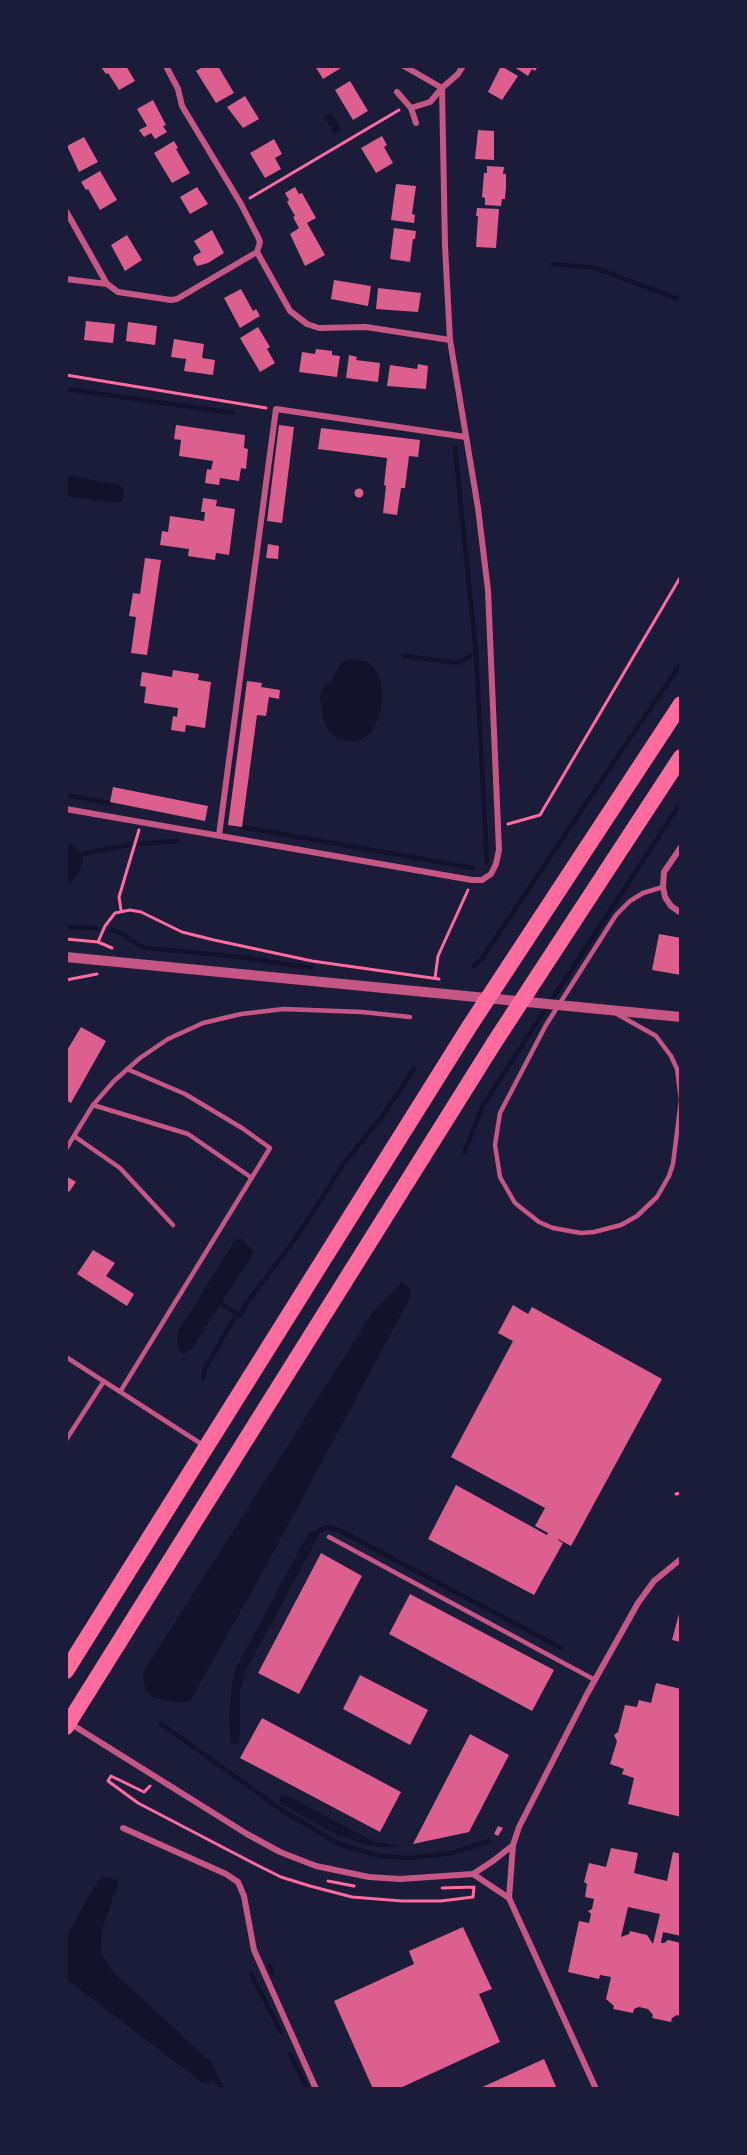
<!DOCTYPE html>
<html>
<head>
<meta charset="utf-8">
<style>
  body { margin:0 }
  #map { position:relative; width:747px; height:2155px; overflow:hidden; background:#1b1b3a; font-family:"PT Sans Narrow",sans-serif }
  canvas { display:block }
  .frame { position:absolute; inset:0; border:68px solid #1b1b3a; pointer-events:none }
</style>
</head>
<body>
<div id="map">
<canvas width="747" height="2155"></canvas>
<div class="frame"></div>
</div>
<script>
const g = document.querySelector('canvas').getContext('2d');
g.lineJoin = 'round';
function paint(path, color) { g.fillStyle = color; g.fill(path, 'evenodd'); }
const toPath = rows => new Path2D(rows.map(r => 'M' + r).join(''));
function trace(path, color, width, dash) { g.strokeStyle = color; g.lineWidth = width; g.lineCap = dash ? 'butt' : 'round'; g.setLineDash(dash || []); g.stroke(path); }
const water = toPath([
  [331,113,341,129,334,134,324,117],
  [66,475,120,485,124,490,122,501,117,503,66,496],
  [347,659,355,659,368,662,375,669,380,679,383,697,379,717,371,733,360,740,349,742,338,739,328,731,323,717,320,696,323,688,331,682,341,663],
  [66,842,75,847,82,854,83,861,79,873,66,887],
  [241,1238,253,1250,251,1257,191,1350,184,1354,178,1349,177,1338,179,1330,235,1240],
  [402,1282,410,1290,411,1296,268,1562,190,1701,182,1703,155,1698,147,1692,143,1682,144,1671,374,1310],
  [320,1530,318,1537,246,1670,240,1689,240,1737,238,1744,235,1745,231,1742,229,1723,232,1684,236,1668,308,1534,313,1531],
  [282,1795,288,1796,374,1842,401,1846,383,1847,363,1844,336,1834,281,1804,279,1799],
  [103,1877,115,1879,118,1884,103,1926,101,1937,102,1954,112,1971,212,2063,216,2071,215,2077,208,2084,202,2082,66,1979,66,1937,97,1882]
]);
const stream = toPath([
  [553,264,595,268,681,300],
  [66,389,233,413],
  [455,448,476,653],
  [404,656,458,663,476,653,487,863],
  [66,795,109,803],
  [242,827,473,868],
  [141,844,177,841],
  [82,854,130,845],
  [66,927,97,928],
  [111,930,121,933,139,946,147,948,240,957,311,968],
  [473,966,480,961,681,663],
  [464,1153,483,1105,681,802],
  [221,1303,240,1316,246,1304,293,1242,345,1162,380,1119,414,1069],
  [203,1378,205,1369,237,1313],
  [320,1530,327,1527,339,1530,561,1648],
  [160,1723,282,1810,339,1844,380,1856,409,1858,452,1853,489,1841],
  [270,1966,272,1972],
  [251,1974,281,2032],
  [290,2054,308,2089],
  [215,2077,223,2089]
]);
const building = toPath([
  [103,66,126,66,135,81,119,90,108,73,106,74,101,67],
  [204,66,218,66,234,93,216,103,196,71],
  [315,66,340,66,341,68,323,79],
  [501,66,518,76,502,100,488,92],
  [513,66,538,66,535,71,532,69,528,76],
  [350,81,368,111,353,120,335,90],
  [245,96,259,119,243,128,227,107],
  [153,100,166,125,163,126,167,132,155,139,151,133,144,137,139,130,147,126,137,109],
  [478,130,494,131,494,160,475,159],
  [382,136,387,145,384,147,393,163,376,173,361,148],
  [84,137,98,162,79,172,67,146],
  [274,139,282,154,275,158,281,169,265,178,250,153],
  [174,141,178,148,176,149,190,173,172,183,154,153],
  [487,166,504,167,503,174,506,174,506,187,505,199,502,199,501,206,485,205,485,198,482,197,484,173,487,173],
  [100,171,117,200,100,210,88,189,86,190,81,182],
  [396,184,416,186,412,214,415,215,414,223,391,220],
  [197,187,208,204,190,214,180,197],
  [295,187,299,194,302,193,316,218,307,223,325,255,305,266,290,234,299,228,293,217,295,216,287,202,289,200,285,193],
  [477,208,499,209,496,248,476,247,478,216,476,216],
  [394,228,416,231,415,239,413,239,410,262,390,259],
  [212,230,224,253,208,263,197,266,193,259,194,256,201,252,194,241],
  [127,235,142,260,125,271,111,245],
  [334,280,371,286,368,306,331,299],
  [378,288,421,293,418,312,376,309],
  [241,289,253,311,256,309,260,316,240,328,224,298],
  [86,321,115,324,113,343,84,340],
  [128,322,157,326,155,345,126,341],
  [258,327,270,347,267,349,275,363,260,372,240,338],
  [174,339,204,344,202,358,215,360,213,375,184,371,186,359,171,357],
  [316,349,332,351,332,355,340,356,337,377,299,372,302,352,315,354],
  [349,355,357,357,356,360,380,363,378,382,346,378],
  [418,364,428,366,426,389,387,386,390,365,417,369],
  [176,425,245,435,244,448,248,449,246,469,241,468,239,481,220,478,219,485,205,483,207,469,211,470,213,461,179,456,181,440,174,439],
  [279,425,294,427,282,523,267,521],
  [321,428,420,440,418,457,409,456,405,488,401,488,397,515,383,513,386,486,384,485,387,458,318,449],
  '354.5 493a4.5 4.5 0 1 1 9 0a4.5 4.5 0 1 1-9 0Z',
  [203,498,217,500,216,506,235,509,229,555,216,553,215,560,188,556,189,549,160,545,162,531,168,532,170,516,204,521,205,512,201,512],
  [268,544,279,546,278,559,266,558],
  [145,558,161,560,147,655,131,653,136,617,129,616,133,593,140,594],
  [173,670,199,674,198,680,211,682,205,728,186,725,185,732,171,730,173,716,177,717,178,708,144,703,146,687,140,686,142,672,172,677],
  [247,681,262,683,261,687,280,690,279,699,269,697,266,716,257,715,242,827,228,825],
  [113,787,208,806,205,821,110,802],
  [659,934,681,938,681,975,652,970],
  [81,1027,106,1041,71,1103,66,1100,66,1052],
  [66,1176,76,1182,69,1192,66,1190],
  [93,1250,115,1263,106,1276,134,1294,127,1306,77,1274],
  [513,1305,528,1314,532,1307,662,1379,571,1546,558,1539,558,1540,563,1543,534,1595,428,1539,456,1485,547,1535,548,1533,535,1526,545,1508,451,1457,513,1341,498,1333],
  [321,1553,362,1576,299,1694,258,1673],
  [410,1594,554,1670,532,1711,389,1634],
  [680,1610,681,1610,681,1642,672,1640],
  [360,1675,428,1710,410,1745,343,1709],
  [656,1683,681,1689,681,1817,628,1804,634,1778,622,1774,624,1769,610,1764,617,1741,614,1735,618,1732,625,1705,637,1707,639,1700,651,1703],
  [262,1718,401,1792,380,1832,240,1758],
  [470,1734,509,1755,469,1832,413,1844],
  [498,1826,503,1828,498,1836,494,1834],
  [611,1848,638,1853,634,1873,667,1881,673,1852,681,1854,681,1936,663,1932,661,1943,664,1943,668,1940,681,1943,681,1979,679,1987,681,1992,681,2010,680,2016,677,2015,672,2018,671,2022,652,2018,653,2015,648,2009,639,2007,634,2009,633,2013,613,2009,614,2006,606,1999,611,1977,600,1975,599,1979,568,1972,579,1921,589,1923,591,1914,588,1911,592,1909,594,1899,585,1897,587,1884,584,1882,589,1863,606,1867],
  [628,1907,660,1914,653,1944,647,1935,630,1931,629,1934,621,1937],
  [463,1927,492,1989,479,1994,500,2042,398,2089,373,2089,334,2001,414,1964,409,1951],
  [544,2059,557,2089,478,2089]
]);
const path = toPath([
  [250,198,399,110],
  [66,375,266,408],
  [508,824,540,815,681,576],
  [121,910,119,897,139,830],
  [66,939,98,942,112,948],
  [98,942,105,926,115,913,130,910,141,912,182,932,214,940,312,961,439,979],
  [435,978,438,956,468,890],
  [66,980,97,974],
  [676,1494,681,1493],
  [150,1786,144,1792,111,1776,108,1781,138,1803,253,1863,281,1877,310,1886,352,1897,402,1901,441,1901,473,1897,474,1887],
  [328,1881,354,1886],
  [442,1888,474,1887]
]);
const service = toPath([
  [617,1014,656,1036,671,1056,677,1069,681,1100,673,1164,669,1176,657,1197,637,1216,621,1225,594,1232,581,1233,553,1228,539,1222,515,1203,500,1177,495,1145,500,1113,546,1025,616,915,630,901,643,893,663,887],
  [93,1105,188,1134,252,1178],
  [74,1136,120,1168,173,1225],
  [66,1149,93,1105,114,1081,140,1058,168,1039,203,1023,241,1014,284,1009,362,1012,410,1017],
  [66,1357,203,1445],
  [120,1392,270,1148,242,1128,185,1094,127,1069],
  [66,1440,104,1381],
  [329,1537,595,1680]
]);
const minor = toPath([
  [166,66,178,89,182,106,241,204,258,237,260,242,257,252,290,311,307,324,319,328,366,327,450,340],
  [404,66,442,88],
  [397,92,411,108,416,123],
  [411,108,430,102,442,88,458,74,463,66],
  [66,211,107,284,118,292,171,300,177,299,257,252],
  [66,279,107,284],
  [66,809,472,880,482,880,491,874,496,864,499,850,488,590,478,508,450,340,445,246,442,88],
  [219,835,276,409,466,437],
  [681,847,664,872,663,887,665,897,671,906,681,913],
  [71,1724,247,1834,280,1852,316,1866,369,1877,400,1879,473,1874,493,1861,513,1845],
  [123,1828,226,1874,238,1882,244,1896,254,1950,316,2089],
  [473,1874,509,1898],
  [596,2089,509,1898,513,1845,519,1827,587,1694,638,1603,654,1581,681,1559]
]);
const tertiary = toPath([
  [66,957,681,1017]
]);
const motorway = toPath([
  [66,1671,469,1027,681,704],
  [66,1727,494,1043,681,757]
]);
paint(water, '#12122b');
trace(stream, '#12122b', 4.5);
paint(building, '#dd5f8e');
trace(path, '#ff6b9d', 3);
trace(service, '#c65784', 4.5);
trace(minor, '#c65784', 6);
trace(tertiary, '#c65784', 10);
trace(motorway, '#ff6b9d', 16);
</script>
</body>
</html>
